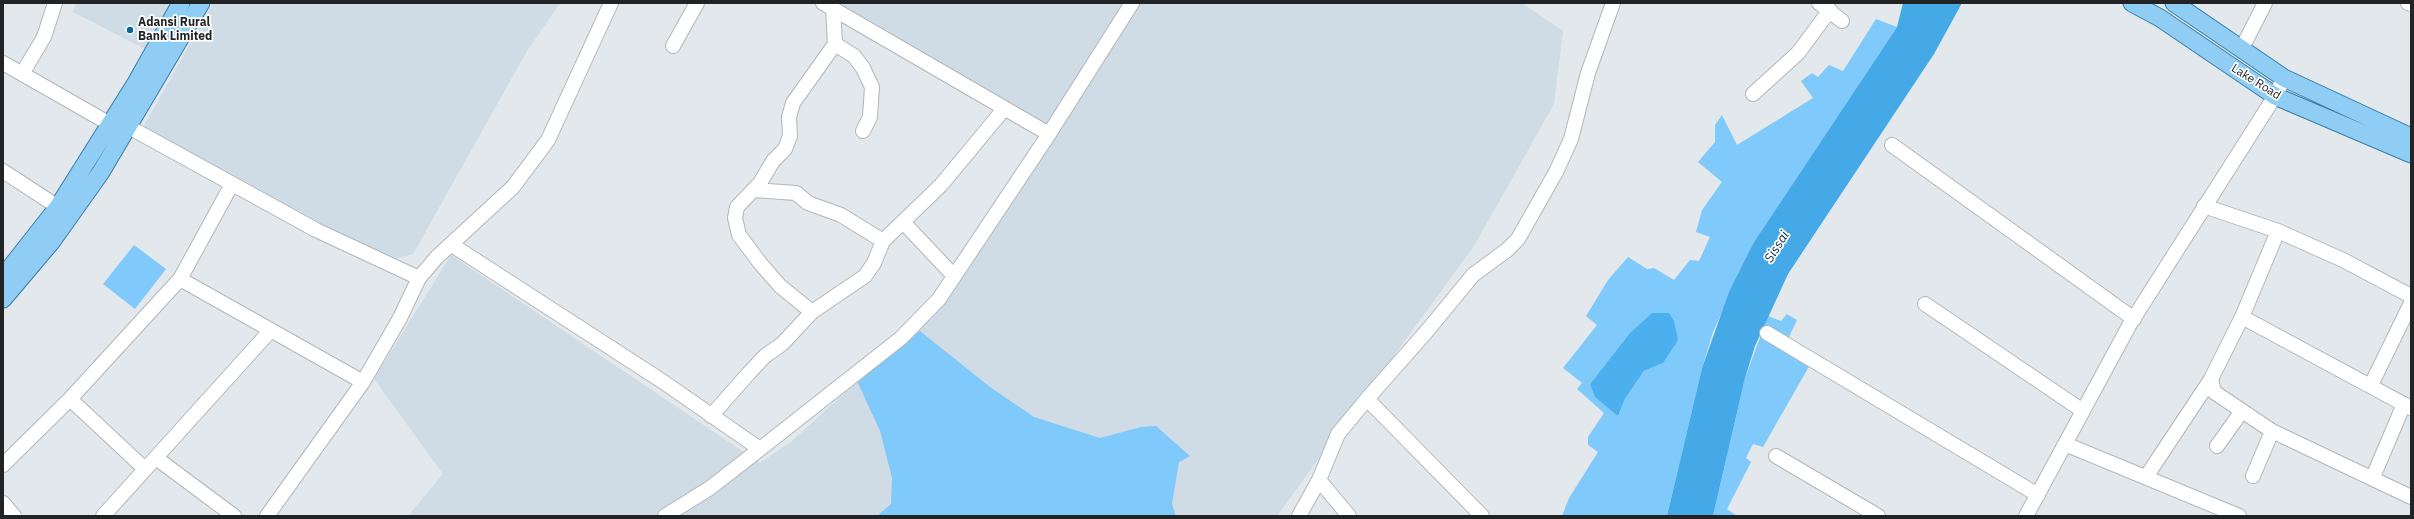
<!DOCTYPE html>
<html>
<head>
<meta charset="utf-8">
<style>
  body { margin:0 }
  #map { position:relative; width:2414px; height:519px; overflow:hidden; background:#e2e8ec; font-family:"IBM Plex Sans",sans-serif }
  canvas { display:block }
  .frame { position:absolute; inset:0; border:4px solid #212325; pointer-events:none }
</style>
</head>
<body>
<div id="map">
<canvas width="2414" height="519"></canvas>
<div class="frame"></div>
</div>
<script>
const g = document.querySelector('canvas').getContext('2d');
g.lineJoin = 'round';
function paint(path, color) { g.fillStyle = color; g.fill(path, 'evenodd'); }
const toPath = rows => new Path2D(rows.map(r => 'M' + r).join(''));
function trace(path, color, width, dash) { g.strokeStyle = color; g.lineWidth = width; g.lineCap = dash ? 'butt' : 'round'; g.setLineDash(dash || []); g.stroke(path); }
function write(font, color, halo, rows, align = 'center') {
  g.font = font + ' "IBM Plex Sans",sans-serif'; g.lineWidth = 3.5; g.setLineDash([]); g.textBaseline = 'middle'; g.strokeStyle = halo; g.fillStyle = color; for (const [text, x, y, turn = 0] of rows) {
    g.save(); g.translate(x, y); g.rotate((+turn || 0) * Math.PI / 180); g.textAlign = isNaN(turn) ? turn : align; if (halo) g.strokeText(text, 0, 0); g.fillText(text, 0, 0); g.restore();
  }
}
const built = toPath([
  [76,3,176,3,147,50,73,12],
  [213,3,560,3,527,51,413,254,394,259,372,251,143,127],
  [829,3,1522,3,1563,31,1554,104,1474,246,1277,516,408,516,443,474,374,379,451,255,760,463,792,441,851,387,931,319,1057,132]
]);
const green = toPath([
  [1876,19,1897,27,1754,242,1713,332,1702,368,1667,516,1562,516,1569,498,1598,452,1588,445,1588,437,1604,413,1577,389,1582,383,1563,368,1597,325,1586,316,1608,280,1628,257,1647,269,1654,268,1674,280,1690,260,1699,261,1710,237,1696,232,1702,210,1722,182,1698,162,1715,142,1715,125,1722,115,1737,145,1813,98,1801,81,1812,73,1818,77,1829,65,1843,71],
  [1629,334,1663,363,1644,371,1625,399,1618,416,1590,384],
  [134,245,166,269,135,309,103,284],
  [1787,314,1797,320,1788,339,1815,356,1763,447,1753,444,1746,458,1751,462,1727,509,1737,516,1713,516,1745,378,1768,316,1781,321],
  [920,331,990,387,1034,417,1100,438,1141,427,1156,426,1190,456,1179,462,1172,504,1176,516,877,516,891,504,892,478,880,431,857,381]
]);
const forest = toPath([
  [1652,313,1669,313,1674,321,1678,340,1663,363,1644,371,1625,399,1618,416,1595,397,1590,384,1629,334]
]);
const water = toPath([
  [1903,3,1962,3,1934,54,1788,274,1755,346,1745,378,1713,516,1667,516,1702,368,1729,292,1754,242,1897,27]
]);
const minor = toPath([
  [823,3,1049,134,1132,3],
  [1819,3,1842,21],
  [2408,3,2411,4],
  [835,44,854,56,863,68,872,87,870,117,863,131],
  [673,46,697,3],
  [2242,48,2265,3],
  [3,63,110,124],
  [22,74,44,37,55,3],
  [1753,94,1798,53,1830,10],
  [129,127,316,230,419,278,437,257,513,187,548,140,611,3],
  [1892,145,2134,319],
  [3,171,58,207],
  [754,190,796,193,808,203,841,215,883,241],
  [2204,206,2278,231,2343,260,2411,296],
  [903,222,954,276],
  [2278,231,2242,317,2411,408],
  [452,245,662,381,760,449,710,488,665,516],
  [180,279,363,382],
  [1925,304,2083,411],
  [812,312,780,286,760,263,739,235,735,218,737,207,760,183,773,161,785,149,790,136,789,117,793,103,835,44,833,8],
  [2242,317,2211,379,2214,392,2272,431,2411,497],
  [1767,333,2038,495],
  [2371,385,2411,303],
  [70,399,180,279,232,184],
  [711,416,749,373,765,356,782,344,812,312,865,276,874,263,883,241,941,185,1004,109],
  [2065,444,2239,516],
  [2217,446,2242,411],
  [760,449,901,338,939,299,1049,134],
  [1776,456,1878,516],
  [156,458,234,516],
  [3,465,70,399,145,469],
  [2253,476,2272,431],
  [2146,477,2211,379],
  [2373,477,2404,404],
  [1319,480,1349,516],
  [3,503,14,516],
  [103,516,271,330],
  [267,516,363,382,400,318,419,278],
  [1299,516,1319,480,1338,434,1367,399],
  [1482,516,1367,399,1427,331,1473,275,1507,250,1518,239,1556,172,1571,139,1588,73,1613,3],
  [2026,516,2130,324,2275,96,2284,78]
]);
const major = toPath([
  [2132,3,2160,18,2275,96,2411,154],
  [2174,3,2284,78,2411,137],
  [3,277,58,207,136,83,181,3],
  [3,299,52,241,101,172,201,3]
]);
const markers = [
  [130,30,4,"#0a6797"]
];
const poiNames = [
  ["Adansi Rural",138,23],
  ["Bank Limited",138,37]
];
const streetNames = [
  ["Lake Road",2256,82,32]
];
const waterNames = [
  ["Sissai",1777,247,-58]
];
paint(built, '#cfdce5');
paint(green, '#7fc9fb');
paint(forest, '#4db0ee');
paint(water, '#45a9e7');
trace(minor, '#b1b6ba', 16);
trace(major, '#387ca6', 19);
trace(minor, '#fff', 14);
trace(major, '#8fcdf4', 17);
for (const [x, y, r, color] of markers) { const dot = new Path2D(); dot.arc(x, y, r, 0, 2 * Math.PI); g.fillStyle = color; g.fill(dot); trace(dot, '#fff', 1.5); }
write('bold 12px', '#212325', '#fff', poiNames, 'left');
write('12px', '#212325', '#fff', streetNames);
write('italic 13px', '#022e47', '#fff', waterNames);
</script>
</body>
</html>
